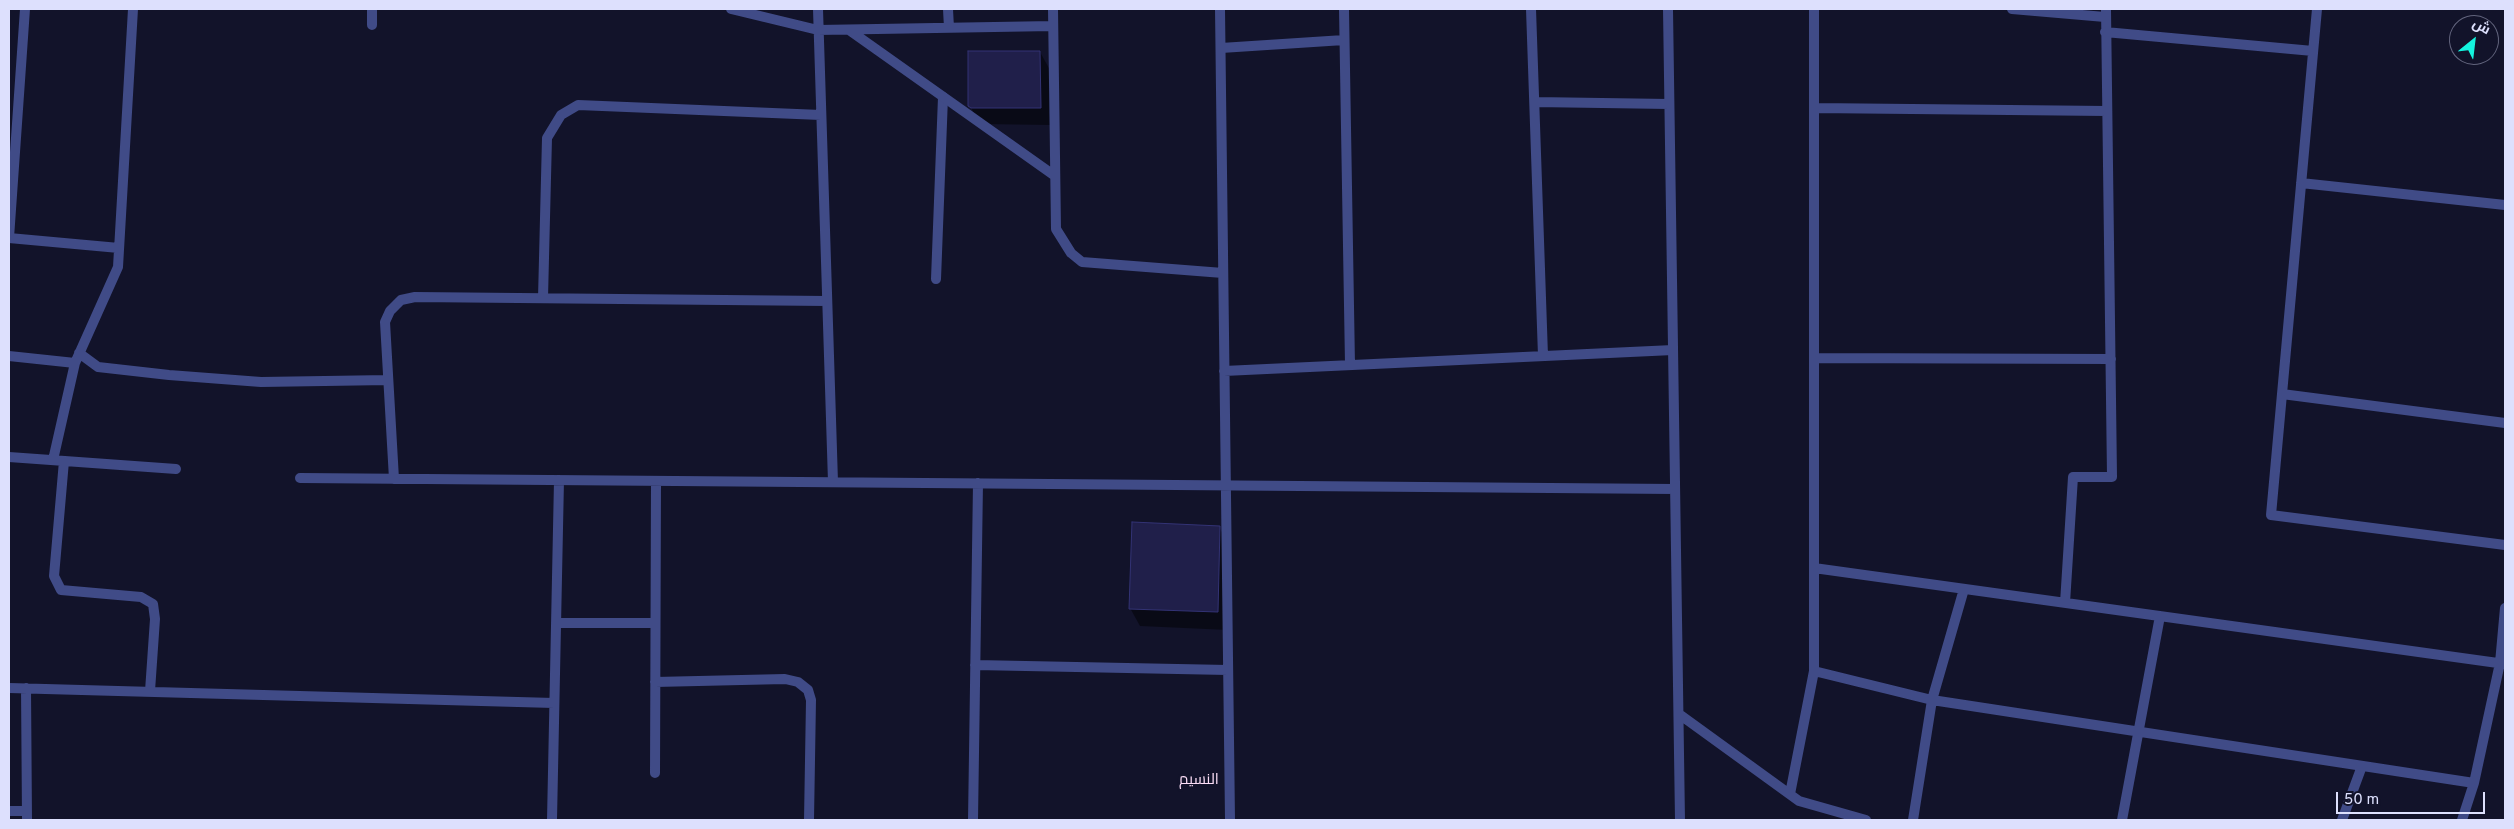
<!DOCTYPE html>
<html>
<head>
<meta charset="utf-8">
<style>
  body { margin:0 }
  #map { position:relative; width:2514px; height:829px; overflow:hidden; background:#12132a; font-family:Overpass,Cairo,sans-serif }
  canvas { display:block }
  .frame { position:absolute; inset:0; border:10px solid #dde0fd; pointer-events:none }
  .north { position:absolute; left:2449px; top:15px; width:50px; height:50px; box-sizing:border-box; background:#12132a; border:1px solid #63657e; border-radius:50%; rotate:29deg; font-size:14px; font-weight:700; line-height:20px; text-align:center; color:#dde0fd }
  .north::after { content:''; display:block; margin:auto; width:18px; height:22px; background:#14f3de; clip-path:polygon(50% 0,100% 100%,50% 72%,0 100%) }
  .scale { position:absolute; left:2336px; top:792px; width:149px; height:22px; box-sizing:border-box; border:2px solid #dde0fd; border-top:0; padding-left:6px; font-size:15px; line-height:18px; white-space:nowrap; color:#dde0fd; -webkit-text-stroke:4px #12132a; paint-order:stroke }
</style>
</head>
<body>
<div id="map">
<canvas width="2514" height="829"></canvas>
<div class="frame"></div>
<div class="north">ش</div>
<div class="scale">50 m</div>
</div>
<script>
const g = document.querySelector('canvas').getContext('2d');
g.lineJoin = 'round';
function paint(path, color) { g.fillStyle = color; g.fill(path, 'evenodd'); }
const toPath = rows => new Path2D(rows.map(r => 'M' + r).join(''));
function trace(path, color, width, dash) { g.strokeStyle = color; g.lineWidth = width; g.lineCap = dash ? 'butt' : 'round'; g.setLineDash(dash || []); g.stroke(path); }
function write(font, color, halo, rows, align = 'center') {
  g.font = font + ' Overpass,Cairo,sans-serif'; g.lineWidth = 5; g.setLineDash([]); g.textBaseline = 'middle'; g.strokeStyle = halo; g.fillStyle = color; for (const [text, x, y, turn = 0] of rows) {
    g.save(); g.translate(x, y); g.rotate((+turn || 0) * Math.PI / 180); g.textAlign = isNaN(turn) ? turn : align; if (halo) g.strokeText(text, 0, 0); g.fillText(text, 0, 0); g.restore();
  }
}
const shadow = toPath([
  [1040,52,1050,70,1051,125,980,124,970,106],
  [1219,527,1229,545,1228,630,1140,626,1130,608]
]);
const building = toPath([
  [968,51,1040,51,1041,108,971,108,968,106,968,51],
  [1132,522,1220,526,1218,612,1129,609,1132,522]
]);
const lane = toPath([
  [936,279,943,97]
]);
const street = toPath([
  [731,9,818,30,1053,26],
  [818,9,833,482],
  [948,9,949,28],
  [1053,9,1056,229,1071,253,1082,262,1223,273],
  [1220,9,1230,820],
  [1344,9,1350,365],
  [1531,9,1543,356],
  [1668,9,1680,820],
  [2012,9,2105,17],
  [2317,9,2271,515,2505,545],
  [372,25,372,9],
  [849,30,1055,176],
  [2105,32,2313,51],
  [1221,48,1344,40],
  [1535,102,1669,104],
  [1814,108,2107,111],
  [2301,183,2505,205],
  [9,238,25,9],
  [9,238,119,248],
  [543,298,547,138,561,115,578,105,821,115],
  [79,353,98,367,169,375,261,382,388,380],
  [9,356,75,363],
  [1814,358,2111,359],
  [1224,371,1673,350],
  [2282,394,2505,423],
  [9,457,176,469],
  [53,460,75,363,118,267,133,9],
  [64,461,54,576,61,590,141,597,153,604,155,619,150,691],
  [300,478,1675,489],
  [394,479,385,322,390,311,401,300,415,297,827,301],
  [1814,568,2505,664],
  [2065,603,2073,477,2112,477,2106,9],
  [556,623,655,623],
  [975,665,1228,670],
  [1814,671,1932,700,2474,783],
  [655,682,785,679,798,682,808,690,811,700,809,820],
  [9,688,554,703],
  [26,688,27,820],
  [1679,714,1799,801,1866,820],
  [655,773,656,481],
  [1790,794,1814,671,1814,9],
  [9,811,27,811],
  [552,820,559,480],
  [973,820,978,483],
  [1913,820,1932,700,1964,589],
  [2122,820,2160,616],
  [2342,820,2362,766],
  [2462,820,2474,783,2500,663,2505,608]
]);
const neighbourhoodNames = [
  ["النسيم",1199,781]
];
paint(shadow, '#0007');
paint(building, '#201f4a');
trace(building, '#333375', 1);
trace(lane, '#404b87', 10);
trace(street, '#404b87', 10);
write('15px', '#fddff8', '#12132a', neighbourhoodNames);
</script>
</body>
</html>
